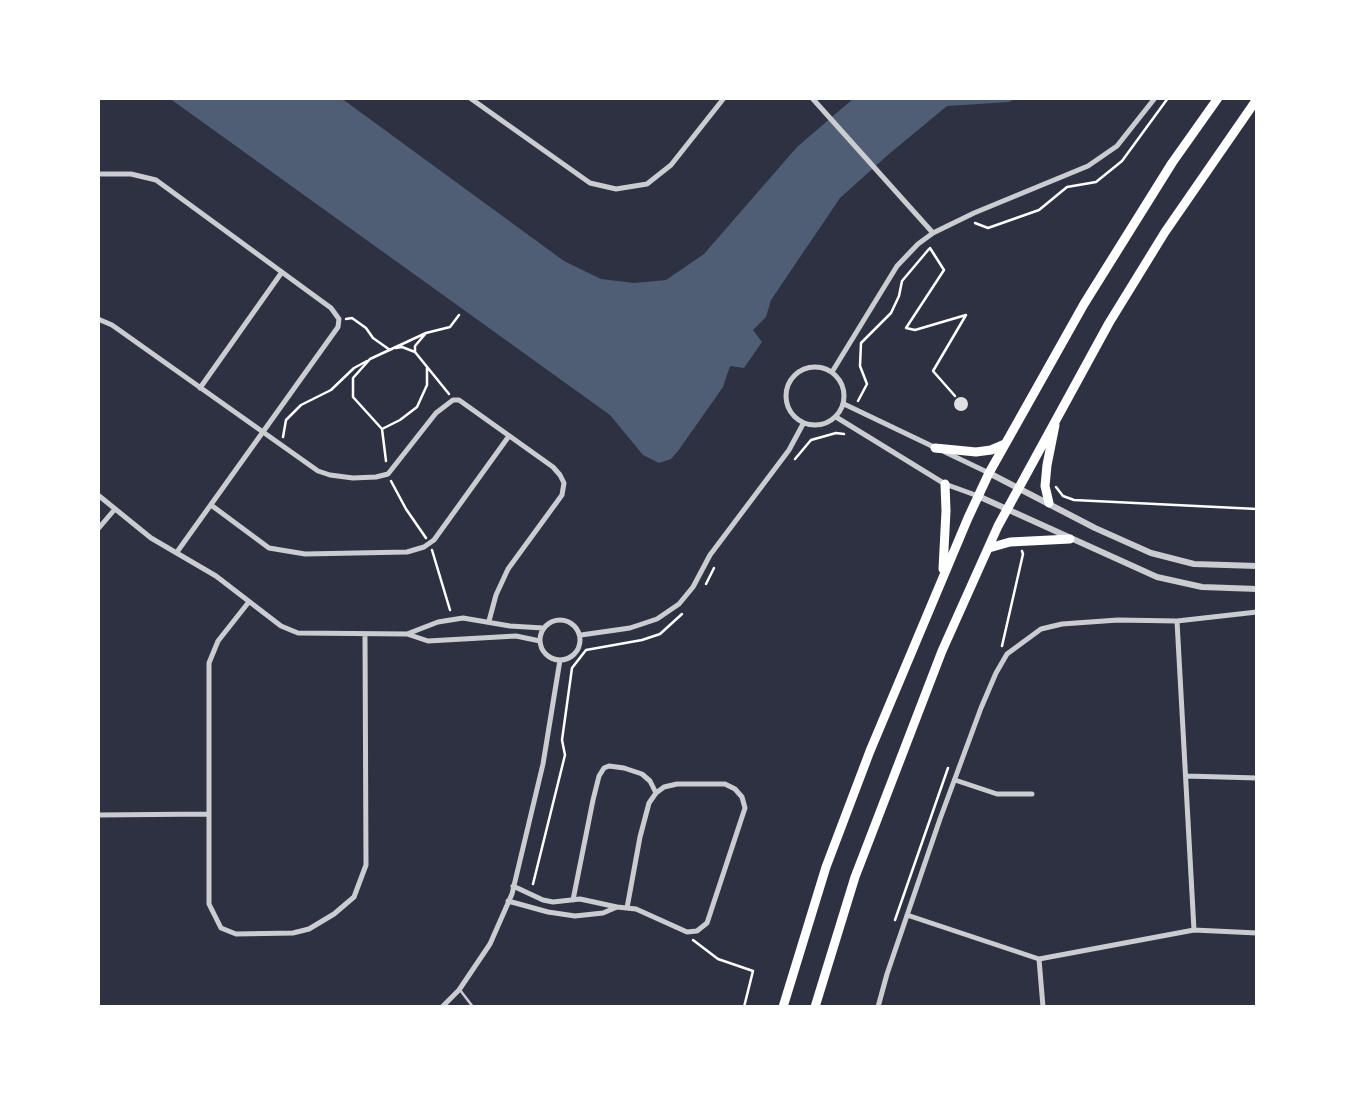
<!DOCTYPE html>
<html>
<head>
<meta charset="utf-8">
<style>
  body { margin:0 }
  #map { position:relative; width:1355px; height:1105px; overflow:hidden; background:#2d3142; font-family:"IBM Plex Sans",sans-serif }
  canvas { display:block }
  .frame { position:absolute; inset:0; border:100px solid #fff; pointer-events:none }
</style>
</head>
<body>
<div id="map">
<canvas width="1355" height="1105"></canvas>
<div class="frame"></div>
</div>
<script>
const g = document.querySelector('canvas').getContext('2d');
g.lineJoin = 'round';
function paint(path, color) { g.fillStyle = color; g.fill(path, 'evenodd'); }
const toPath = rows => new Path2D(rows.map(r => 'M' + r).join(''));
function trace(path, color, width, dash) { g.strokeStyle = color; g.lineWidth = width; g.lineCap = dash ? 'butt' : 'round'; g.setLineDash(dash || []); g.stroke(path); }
const water = toPath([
  [169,98,341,98,564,261,601,279,634,283,666,280,704,254,797,147,854,98,1017,98,1009,102,947,106,889,154,840,198,771,300,766,317,753,330,762,342,744,368,730,366,723,387,678,451,671,459,659,463,643,455,610,415]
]);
const building = toPath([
  '954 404a7 7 0 1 1 14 0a7 7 0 1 1-14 0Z'
]);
const path = toPath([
  [975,223,988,228,1039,210,1067,187,1096,182,1122,161,1168,98],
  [930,248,944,270,906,328,915,330,966,315,933,371,955,396],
  [346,319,352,318,366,328,373,338,390,350],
  [396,348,402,347,415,352,449,394],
  [415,352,415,346,426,333,450,327,459,315],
  [858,401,867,384,860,366,861,343,891,313,899,296,902,281,929,249],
  [382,429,400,420,417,407,427,385,427,368],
  [283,437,286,420,301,405,331,390,354,368,367,361],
  [795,459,811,440,836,433,844,434],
  [386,461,382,429,353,397,353,378,370,359,426,333],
  [391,481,406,509,426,538],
  [1056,487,1063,496,1074,500,1257,509],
  [432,550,450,610],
  [706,584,714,568],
  [1002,646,1023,554,1022,551],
  [533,884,565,755,562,740,572,668,586,650,642,640,660,634,682,614],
  [895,920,948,768],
  [693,940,718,959,753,971,744,1007]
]);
const service = toPath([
  [460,990,473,1007]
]);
const minor = toPath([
  [470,98,590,183,616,189,647,184,671,165,724,98],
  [812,98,933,233],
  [98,174,131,174,156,180,331,308,339,319,338,327,177,552],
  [98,319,112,325,318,471,330,475,353,478,376,477,388,474,436,413,453,400,459,400,553,467,560,475,564,483,562,495,508,569,496,595,489,621],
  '786 396a29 29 0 1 1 58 0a29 29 0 1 1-58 0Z',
  [832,372,897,266,918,244,933,233,974,213,1088,166,1117,146,1155,98],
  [200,388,282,272],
  [844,404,936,448],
  [836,417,945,484,978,496],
  [945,452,989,473],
  [98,495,151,538,216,576,281,626,298,633,407,634,428,641,516,636,540,641],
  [211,505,269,548,305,554,407,552,424,547,434,540,509,436],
  [98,529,115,509],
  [248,603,218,641,209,663,209,904,221,928,236,934,293,933,309,929,334,914,354,897,366,865,365,634],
  '540 640a20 20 0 1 1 40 0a20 20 0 1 1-40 0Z',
  [1177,621,1194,930],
  [407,634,438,622,463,618,510,626,543,628],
  [581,635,630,628,657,619,679,604,693,587,710,555,789,450,803,424],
  [1186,776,1257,778],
  [955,780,997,794,1032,794],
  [98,815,209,814],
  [513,886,543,900,553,902,580,899,617,907,636,909,687,932,697,931,707,923,745,808,742,797,735,789,725,784,677,784,664,787,656,793,649,803,640,837,627,908],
  [573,900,593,800,599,776,604,768,609,766,624,768,642,774,650,781,656,793],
  [508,901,548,912,575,916,603,913,617,907],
  [907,915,1039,959,1194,930,1257,933],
  [1039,959,1043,1007],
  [442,1007,459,990,490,944,512,894,543,764,560,660],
  [878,1007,887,974,940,819,981,708,996,673,1007,654,1041,629,1062,624,1118,620,1177,621,1257,612]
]);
const tertiary = toPath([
  [989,473,1095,528,1151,553,1194,564,1257,566],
  [978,496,1157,577,1202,587,1257,589]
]);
const trunk = toPath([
  [935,448,976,452,991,450,1005,444],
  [1049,503,1045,486,1047,465,1055,425],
  [989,548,1010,542,1070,539],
  [943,569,946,511,945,484],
  [783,1007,826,867,870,751,968,518,989,473,1084,304,1172,163,1218,98],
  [815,1007,855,877,942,651,998,526,1109,323,1165,232,1257,99]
]);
paint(water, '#4f5d75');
paint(building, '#e0e0e3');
trace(path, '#fff', 2.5);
trace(service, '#caccd0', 2.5);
trace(minor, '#caccd0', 5);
trace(tertiary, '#caccd0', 6);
trace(trunk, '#fff', 9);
</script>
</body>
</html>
